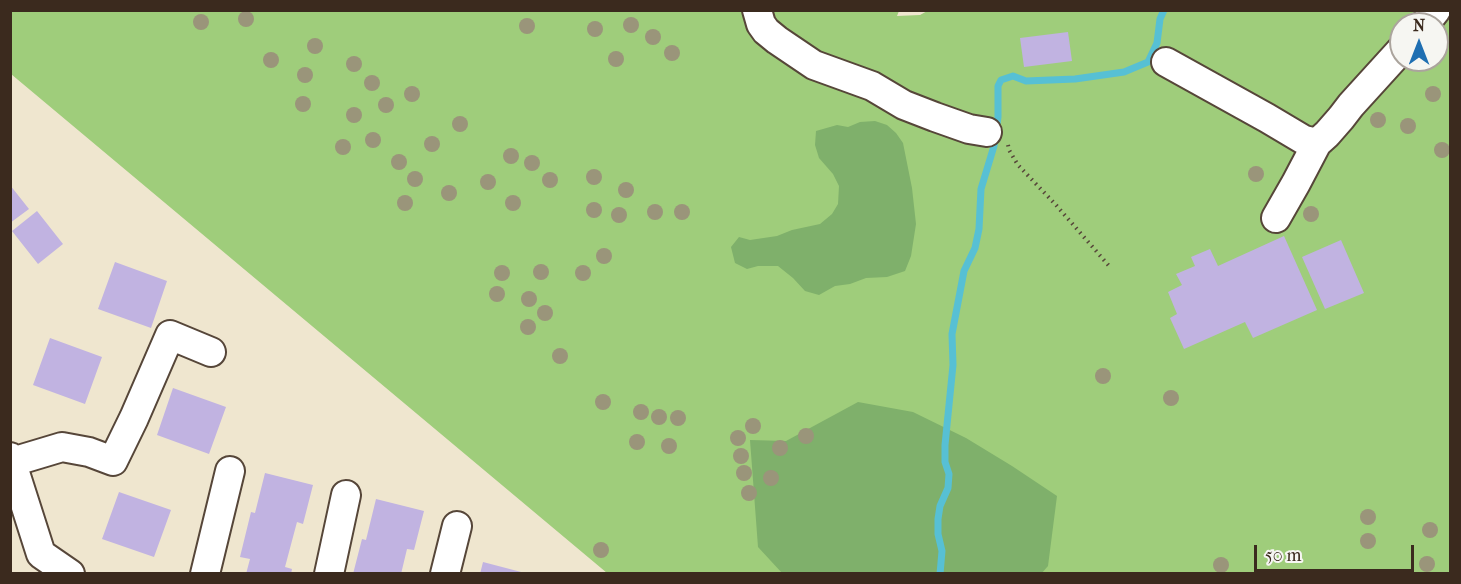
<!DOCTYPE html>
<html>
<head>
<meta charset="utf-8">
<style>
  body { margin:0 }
  #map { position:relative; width:1461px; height:584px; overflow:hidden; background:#efe6cf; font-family:"IM FELL French Canon",serif }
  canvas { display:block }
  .frame { position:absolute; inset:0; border:12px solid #3b2a1e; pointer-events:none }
  .north { position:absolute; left:1389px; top:12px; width:60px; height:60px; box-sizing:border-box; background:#f6f6f2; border:2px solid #aba49d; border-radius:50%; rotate:0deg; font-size:16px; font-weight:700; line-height:24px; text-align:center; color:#3b2a1e }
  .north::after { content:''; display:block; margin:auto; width:21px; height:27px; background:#1f6fb2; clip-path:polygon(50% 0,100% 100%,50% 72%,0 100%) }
  .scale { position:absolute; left:1254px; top:545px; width:160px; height:27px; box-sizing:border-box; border:3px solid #3b2a1e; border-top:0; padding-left:8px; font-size:18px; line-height:21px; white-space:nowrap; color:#3b2a1e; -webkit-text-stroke:4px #f6f6f2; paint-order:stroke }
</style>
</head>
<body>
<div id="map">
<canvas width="1461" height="584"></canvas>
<div class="frame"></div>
<div class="north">N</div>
<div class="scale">50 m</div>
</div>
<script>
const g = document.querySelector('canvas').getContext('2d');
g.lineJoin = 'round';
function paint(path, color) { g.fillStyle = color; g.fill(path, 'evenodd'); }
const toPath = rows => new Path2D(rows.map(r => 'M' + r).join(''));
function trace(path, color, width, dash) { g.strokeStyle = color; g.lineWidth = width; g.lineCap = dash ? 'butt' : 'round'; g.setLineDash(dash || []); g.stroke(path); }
const green = toPath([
  [929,10,1450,11,1450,573,607,573,11,74,10,11,899,11,897,16,920,15],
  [1401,24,1437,24,1437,60,1401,60]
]);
const forest = toPath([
  [875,121,887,125,896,133,903,143,912,188,916,224,911,256,905,271,887,277,866,278,850,284,835,286,819,295,805,291,793,278,778,266,758,266,747,269,735,263,731,247,739,237,750,240,777,236,792,230,820,224,832,214,838,204,839,186,833,174,819,158,815,145,816,131,837,125,848,127,860,122],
  [858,402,913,412,966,438,1012,466,1057,496,1048,566,1041,574,782,573,758,547,750,440,786,441]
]);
const stream = toPath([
  [940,574,942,551,938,534,938,519,940,506,948,488,949,474,945,462,945,445,953,365,952,334,964,271,975,248,979,229,981,189,994,146,998,117,998,86,1001,80,1013,76,1026,81,1075,79,1124,72,1148,62,1157,43,1160,19,1164,10]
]);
const building = toPath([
  [1068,32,1072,61,1024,67,1020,38],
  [10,185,29,209,10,223],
  [37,211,63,244,38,264,12,231],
  [1284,236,1317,310,1253,338,1245,322,1184,349,1170,318,1177,314,1168,292,1182,285,1176,274,1195,266,1191,257,1210,249,1218,266],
  [1341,240,1364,293,1325,309,1302,257],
  [115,262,167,281,151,328,98,309],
  [50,338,102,357,85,404,33,385],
  [173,388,226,407,209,454,157,435],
  [265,473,313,485,303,524,297,522,285,567,292,569,291,574,246,574,250,559,240,557,251,512,255,513],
  [119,492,171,510,154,557,102,539],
  [376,499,424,511,414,550,407,549,401,574,353,574,362,539,366,540],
  [483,562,525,573,525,574,480,574]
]);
const path = toPath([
  [1008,145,1009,150,1018,165,1056,205,1110,267]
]);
const minor = toPath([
  [757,10,761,24,766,31,777,40,814,65,872,86,904,105,935,117,969,129,987,132],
  [1425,24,1436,10],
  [1166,62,1267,118,1304,140,1317,143],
  [1276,218,1296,183,1317,143,1327,134,1341,118,1351,105,1401,50],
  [10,457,41,554,70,574],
  [12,462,62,447,89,452,113,461,134,418,170,335,211,352],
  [205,574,230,471],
  [329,574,346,495],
  [445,574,457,526]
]);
const trees = [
  [246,19],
  [201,22],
  [631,25],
  [527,26],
  [595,29],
  [653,37],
  [315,46],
  [672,53],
  [616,59],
  [271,60],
  [354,64],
  [305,75],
  [372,83],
  [412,94],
  [1433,94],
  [303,104],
  [386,105],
  [354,115],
  [1378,120],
  [460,124],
  [1408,126],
  [373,140],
  [432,144],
  [343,147],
  [1442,150],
  [511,156],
  [399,162],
  [532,163],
  [1256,174],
  [594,177],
  [415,179],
  [550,180],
  [488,182],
  [626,190],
  [449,193],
  [405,203],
  [513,203],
  [594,210],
  [655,212],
  [682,212],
  [1311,214],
  [619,215],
  [604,256],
  [541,272],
  [502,273],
  [583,273],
  [497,294],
  [529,299],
  [545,313],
  [528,327],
  [560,356],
  [1103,376],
  [1171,398],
  [603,402],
  [641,412],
  [659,417],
  [678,418],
  [753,426],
  [806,436],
  [738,438],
  [637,442],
  [669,446],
  [780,448],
  [741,456],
  [744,473],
  [771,478],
  [749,493],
  [1368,517],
  [1430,530],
  [1368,541],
  [601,550],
  [1427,564],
  [1221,565]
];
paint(green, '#9fcd7b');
paint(forest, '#7fb06b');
trace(stream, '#57c0d4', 7);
paint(building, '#c1b3e1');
trace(minor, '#564639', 32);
trace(path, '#564639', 4, [1.5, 4.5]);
trace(minor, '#fff', 28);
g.fillStyle = '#9a957a';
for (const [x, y] of trees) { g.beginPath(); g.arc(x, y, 8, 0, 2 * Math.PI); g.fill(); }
</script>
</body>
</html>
